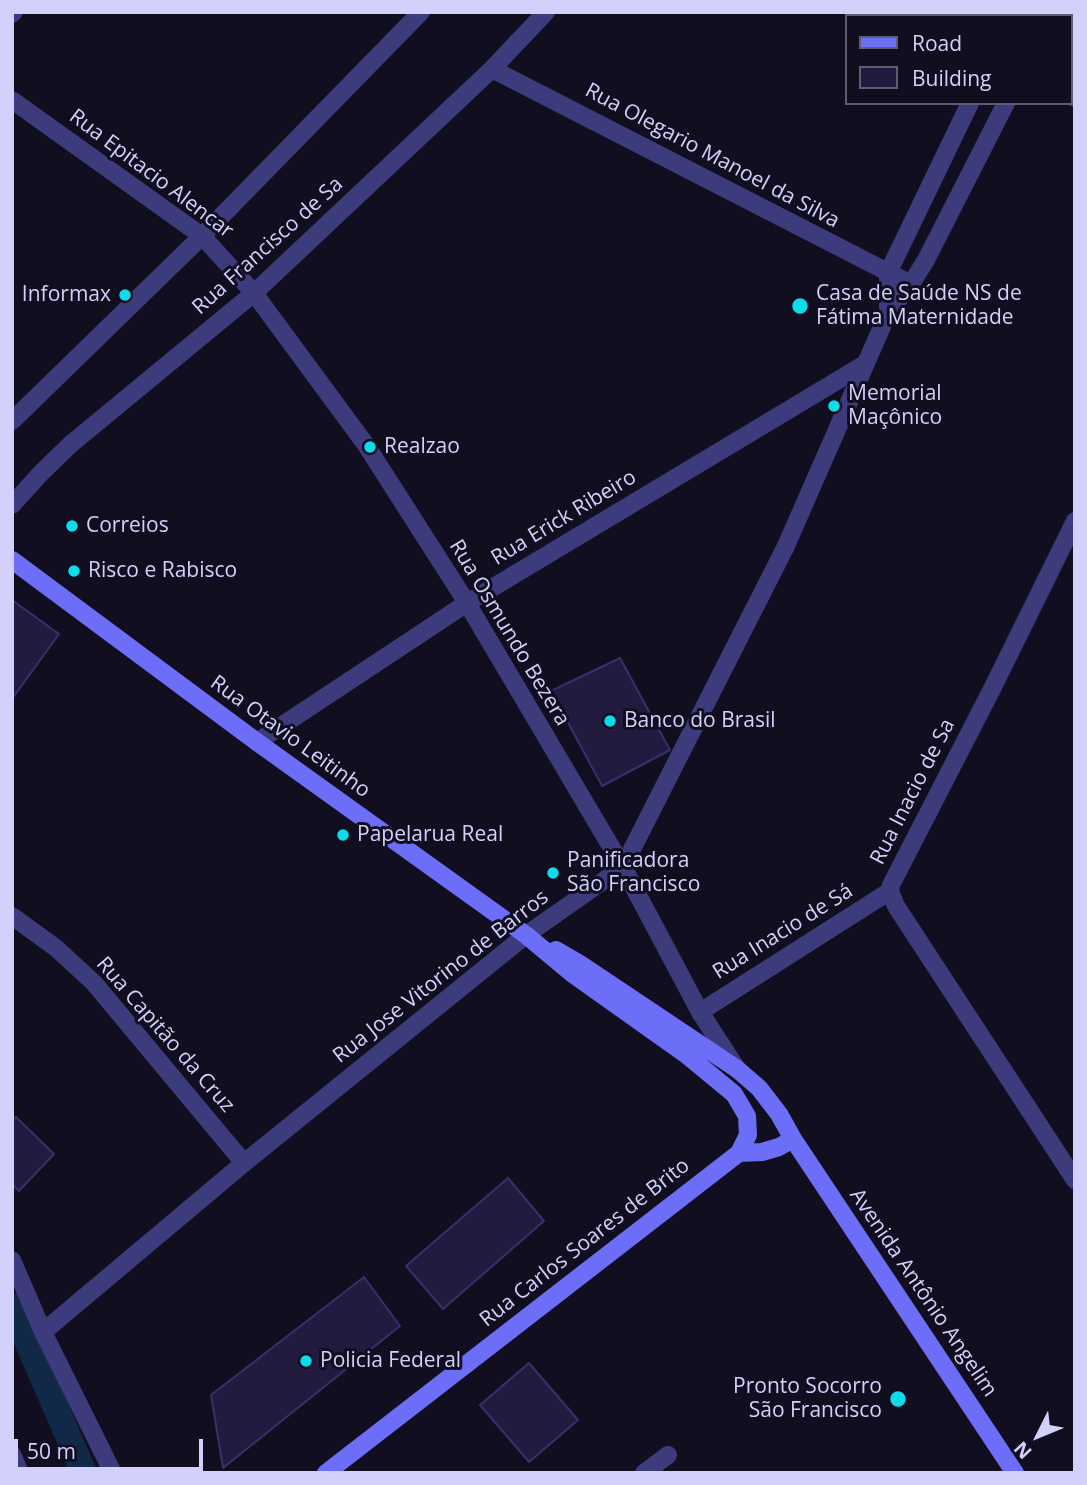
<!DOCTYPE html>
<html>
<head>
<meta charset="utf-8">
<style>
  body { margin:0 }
  #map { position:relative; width:1087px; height:1485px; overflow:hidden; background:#110e20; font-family:"Open Sans",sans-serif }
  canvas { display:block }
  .frame { position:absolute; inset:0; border:14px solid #d4d0fc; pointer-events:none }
  .legend { position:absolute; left:845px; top:14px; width:228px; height:91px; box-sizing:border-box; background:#110e20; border:2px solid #5f5c78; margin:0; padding:9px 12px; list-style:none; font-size:21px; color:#d4d0fc }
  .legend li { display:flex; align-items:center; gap:14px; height:35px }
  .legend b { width:35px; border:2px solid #5f5c78 }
  .north { position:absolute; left:1003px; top:1401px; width:70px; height:70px; -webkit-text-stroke:5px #110e20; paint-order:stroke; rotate:227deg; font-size:19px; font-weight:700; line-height:28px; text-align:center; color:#d4d0fc }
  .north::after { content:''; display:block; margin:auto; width:24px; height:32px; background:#d4d0fc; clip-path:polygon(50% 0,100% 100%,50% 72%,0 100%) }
  .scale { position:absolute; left:14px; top:1439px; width:189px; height:32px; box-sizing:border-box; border:4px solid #d4d0fc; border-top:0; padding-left:9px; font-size:21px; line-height:24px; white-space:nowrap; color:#d4d0fc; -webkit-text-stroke:5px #110e20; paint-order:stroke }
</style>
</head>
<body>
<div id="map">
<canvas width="1087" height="1485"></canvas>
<div class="frame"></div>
<ul class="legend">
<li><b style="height:9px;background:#6d6ef7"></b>Road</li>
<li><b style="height:19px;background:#221b40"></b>Building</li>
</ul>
<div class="north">N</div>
<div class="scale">50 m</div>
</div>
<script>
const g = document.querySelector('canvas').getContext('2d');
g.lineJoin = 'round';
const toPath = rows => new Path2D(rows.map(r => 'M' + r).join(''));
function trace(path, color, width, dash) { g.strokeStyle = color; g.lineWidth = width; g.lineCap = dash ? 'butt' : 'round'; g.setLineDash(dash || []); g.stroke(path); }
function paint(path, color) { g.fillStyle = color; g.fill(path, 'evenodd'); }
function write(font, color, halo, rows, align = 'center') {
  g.font = font + ' "Open Sans",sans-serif'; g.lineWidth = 6; g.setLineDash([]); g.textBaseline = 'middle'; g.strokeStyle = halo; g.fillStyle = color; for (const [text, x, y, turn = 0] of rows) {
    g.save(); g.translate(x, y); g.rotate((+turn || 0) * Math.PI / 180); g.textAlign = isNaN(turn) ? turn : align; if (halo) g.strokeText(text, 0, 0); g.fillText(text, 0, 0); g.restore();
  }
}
const canal = toPath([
  [12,1306,84,1473]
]);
const building = toPath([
  [12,600,59,634,12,699,12,600],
  [620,658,670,750,602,786,551,691,620,658],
  [16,1117,54,1154,19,1191,12,1184,12,1121,16,1117],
  [508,1178,544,1221,443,1309,406,1266,508,1178],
  [364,1277,400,1326,223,1468,211,1395,364,1277],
  [529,1363,578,1420,529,1462,480,1405,529,1363]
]);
const street = toPath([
  [953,12,958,16],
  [12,14,14,12],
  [492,69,911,284],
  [1071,96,1075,98],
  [12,100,202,236,254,293,366,445,467,603,623,867,700,1012,737,1069],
  [888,313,888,273,970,103],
  [12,421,202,236,421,12],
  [12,505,41,473,71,444,254,293,492,69,546,12],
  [1075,521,992,689,891,885,890,891,896,906,1075,1180],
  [257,742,467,603,865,364],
  [12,916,56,948,94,983,244,1163],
  [700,1012,890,891],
  [12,1260,43,1332,113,1473],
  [43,1332,244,1163,526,935,623,867,786,546,888,313,911,284,926,260,1006,103],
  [12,1454,20,1473],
  [644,1473,668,1455]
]);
const secondary = toPath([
  [12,560,257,742,526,935,574,975,688,1056,734,1094,747,1116,748,1135,739,1153,326,1473],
  [556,950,580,964,737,1069,759,1088,779,1114,793,1139,1015,1473],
  [739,1153,762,1152,779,1147,793,1139]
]);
const markers = [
  [125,295,7,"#0ddceb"],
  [800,306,9,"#0ddceb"],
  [834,406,7,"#0ddceb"],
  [370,447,7,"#0ddceb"],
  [72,526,7,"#0ddceb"],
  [74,571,7,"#0ddceb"],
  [610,721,7,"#0ddceb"],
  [343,835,7,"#0ddceb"],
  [553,873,7,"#0ddceb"],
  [306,1361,7,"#0ddceb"],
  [898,1399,9,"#0ddceb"]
];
const streetNames = [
  ["Rua Olegario Manoel da Silva",712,156,28],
  ["Rua Epitacio Alencar",151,174,37],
  ["Rua Francisco de Sa",268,246,-42],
  ["Rua Erick Ribeiro",564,518,-31],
  ["Rua Osmundo Bezera",509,633,59],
  ["Rua Otavio Leitinho",290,737,36],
  ["Rua Inacio de Sa",913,792,-63],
  ["Rua Inacio de Sá",783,932,-32],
  ["Rua Jose Vitorino de Barros",441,977,-38],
  ["Rua Capitão da Cruz",165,1035,49],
  ["Rua Carlos Soares de Brito",585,1243,-38],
  ["Avenida Antônio Angelim",923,1293,56]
];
const poiNames = [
  ["Casa de Saúde NS de",816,294],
  ["Fátima Maternidade",816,318],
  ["Informax",111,295,"right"],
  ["Memorial",848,394],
  ["Maçônico",848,418],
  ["Realzao",384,447],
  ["Correios",86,526],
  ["Risco e Rabisco",88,571],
  ["Banco do Brasil",624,721],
  ["Papelarua Real",357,835],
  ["Panificadora",567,861],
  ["São Francisco",567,885],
  ["Policia Federal",320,1361],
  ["Pronto Socorro",882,1387,"right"],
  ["São Francisco",882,1411,"right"]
];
trace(canal, '#112846', 26);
paint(building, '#221b40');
trace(building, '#392f6b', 2);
trace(street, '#3c3c7d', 18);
trace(secondary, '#6d6ef7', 18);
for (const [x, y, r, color] of markers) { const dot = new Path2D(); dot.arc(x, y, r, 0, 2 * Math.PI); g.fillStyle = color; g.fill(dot); trace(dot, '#110e20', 2.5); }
write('21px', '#d4d0fc', '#110e20', streetNames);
write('21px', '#d4d0fc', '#110e20', poiNames, 'left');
</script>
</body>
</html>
